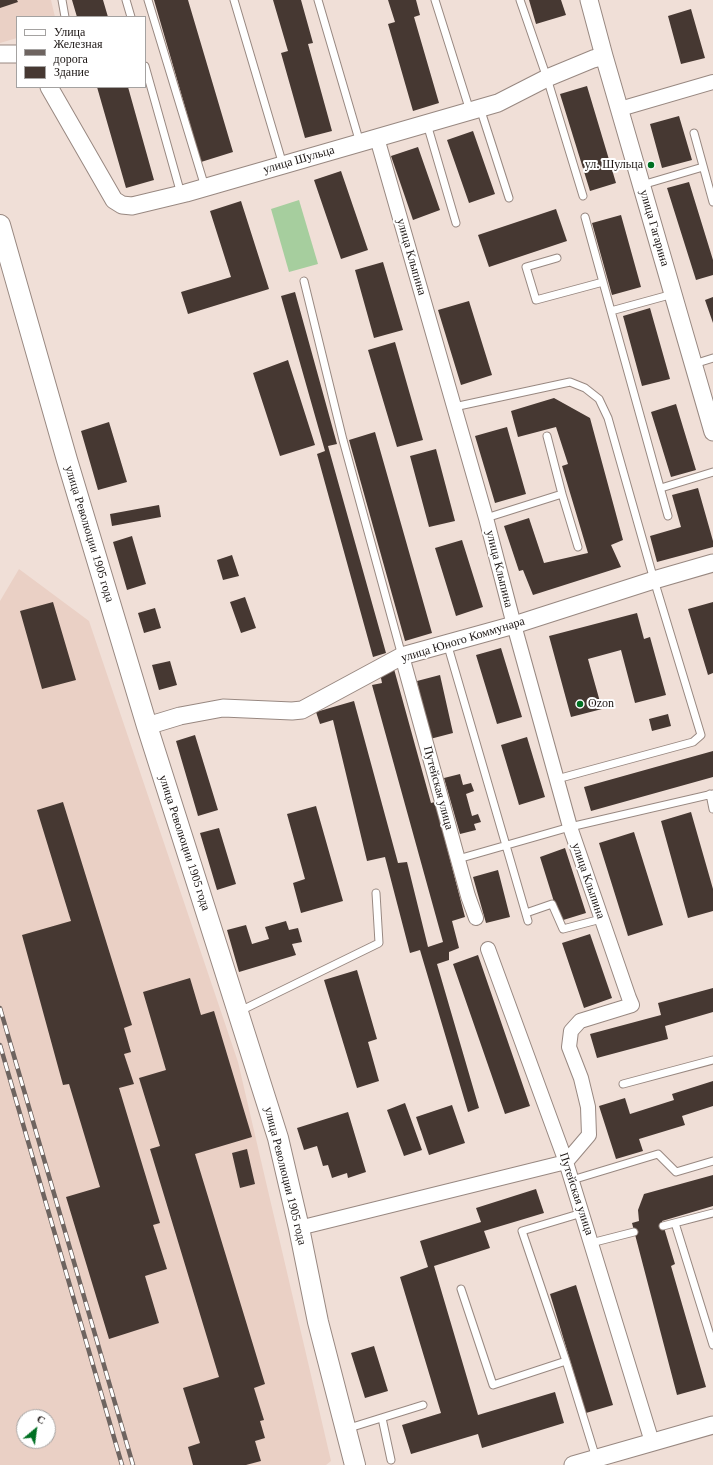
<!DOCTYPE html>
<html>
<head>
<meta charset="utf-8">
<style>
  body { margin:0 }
  #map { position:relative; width:713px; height:1465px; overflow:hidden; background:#f0dfd7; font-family:Georgia,serif }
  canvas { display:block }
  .legend { position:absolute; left:16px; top:16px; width:130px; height:72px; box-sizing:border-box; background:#fff; border:1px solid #a4a2a1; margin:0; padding:5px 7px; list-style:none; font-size:12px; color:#1c1614 }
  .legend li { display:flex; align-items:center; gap:8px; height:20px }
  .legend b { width:20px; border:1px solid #a4a2a1 }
  .north { position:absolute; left:16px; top:1409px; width:40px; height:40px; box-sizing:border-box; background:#fff; border:1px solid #a4a2a1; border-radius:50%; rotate:29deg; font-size:11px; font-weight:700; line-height:16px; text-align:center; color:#1c1614 }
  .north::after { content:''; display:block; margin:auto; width:14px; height:18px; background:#007023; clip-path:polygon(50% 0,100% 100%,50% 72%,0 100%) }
</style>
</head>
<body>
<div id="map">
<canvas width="713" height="1465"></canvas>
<ul class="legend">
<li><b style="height:5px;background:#fff"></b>Улица</li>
<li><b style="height:5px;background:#6e6460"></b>Железная дорога</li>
<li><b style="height:11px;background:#463832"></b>Здание</li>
</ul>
<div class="north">С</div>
</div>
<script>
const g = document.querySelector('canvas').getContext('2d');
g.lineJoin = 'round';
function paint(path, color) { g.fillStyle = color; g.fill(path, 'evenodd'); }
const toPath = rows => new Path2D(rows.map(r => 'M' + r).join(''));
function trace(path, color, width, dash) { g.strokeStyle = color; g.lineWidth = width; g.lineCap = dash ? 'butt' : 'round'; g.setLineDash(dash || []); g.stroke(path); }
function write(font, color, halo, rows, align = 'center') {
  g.font = font + ' Georgia,serif'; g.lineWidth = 4; g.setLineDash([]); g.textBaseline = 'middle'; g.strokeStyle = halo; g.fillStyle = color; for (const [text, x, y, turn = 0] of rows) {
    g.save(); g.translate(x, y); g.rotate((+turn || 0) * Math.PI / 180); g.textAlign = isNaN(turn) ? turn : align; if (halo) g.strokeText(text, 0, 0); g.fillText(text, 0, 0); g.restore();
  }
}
const built = toPath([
  [0,0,51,0,55,17,17,17,17,38,0,43],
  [19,569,89,621,238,1062,331,1461,326,1465,0,1465,0,601],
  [24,1417,48,1417,48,1441,24,1441]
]);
const green = toPath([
  [299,200,318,264,289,272,271,209]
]);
const building = toPath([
  [0,0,17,0,18,2,0,8],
  [72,0,103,0,108,17,77,17],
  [154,0,188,0,233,152,201,162],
  [273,0,301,0,313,43,308,44,332,131,305,138,281,53,288,51],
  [388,0,416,0,420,15,414,17,439,103,413,111,388,24,395,22],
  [529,0,561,0,566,15,536,24],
  [691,9,705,58,681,64,668,16],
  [587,86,616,183,590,191,560,94],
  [97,87,128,87,154,180,126,188],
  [679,116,692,160,662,168,650,124],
  [473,131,495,194,469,203,447,140],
  [418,147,440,210,413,220,391,156],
  [341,171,368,250,341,259,314,180],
  [689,182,713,260,713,275,696,280,667,188],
  [241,201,269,289,188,314,181,292,231,277,210,211],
  [556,209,567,241,489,267,478,235],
  [621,215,641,287,612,295,592,223],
  [383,262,403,330,374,338,355,270],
  [295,292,337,444,328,446,386,653,373,657,317,454,325,451,281,296],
  [713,297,713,323,705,300],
  [469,301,492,375,461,385,438,310],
  [650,308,670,379,642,386,623,316],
  [395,342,423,440,397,447,368,350],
  [288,360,315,445,280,456,253,373],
  [554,398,590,418,623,540,611,545,621,567,533,595,523,570,519,571,504,526,529,518,544,563,588,553,562,466,568,464,556,427,518,437,511,411],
  [676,404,696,470,671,477,651,412],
  [109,422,127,482,98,490,81,431],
  [507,427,526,494,495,503,475,436],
  [375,432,432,633,405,641,349,440],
  [436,449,455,521,429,527,410,456],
  [698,488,713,541,713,547,657,562,650,536,681,527,672,495],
  [159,505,161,517,112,526,110,514],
  [132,536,146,584,127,590,113,542],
  [462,540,483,607,456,616,435,548],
  [232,555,239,576,223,580,217,560],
  [245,597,256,628,241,633,230,602],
  [53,602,76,680,42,689,20,611],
  [713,602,713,673,708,675,688,609],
  [155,608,161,628,144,633,138,613],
  [637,613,644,639,650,637,666,695,635,703,621,650,588,659,602,709,571,717,549,636],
  [501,648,522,717,497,724,476,655],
  [170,661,177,685,159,690,152,665],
  [394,669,431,803,435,802,465,917,452,921,459,948,449,952,449,960,437,964,479,1108,468,1112,420,950,410,953,385,857,367,861,333,720,320,724,316,712,354,701,398,863,407,862,428,947,443,942,372,685,382,683,380,673],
  [440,675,453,733,430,739,417,681],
  [668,714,671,726,652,731,649,719],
  [195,735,218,810,198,816,176,741],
  [527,737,545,797,519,805,501,745],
  [713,751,713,777,591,811,584,787],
  [460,774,463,785,471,783,474,791,466,794,472,816,478,814,481,822,474,824,476,830,460,834,444,778],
  [63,802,132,1025,124,1028,131,1052,124,1054,134,1084,119,1088,160,1223,153,1225,167,1269,145,1276,159,1323,109,1339,66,1197,100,1187,69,1084,63,1085,22,935,71,921,37,810],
  [316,806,343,901,301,913,293,883,305,879,287,814],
  [691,812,713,889,713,911,688,918,661,821],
  [219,828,236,884,217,890,200,833],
  [634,832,663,925,628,936,599,843],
  [565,848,586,913,560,921,540,857],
  [498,870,510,917,486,923,473,877],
  [286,921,289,930,298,928,302,942,292,944,296,955,239,972,227,930,246,925,252,944,269,939,265,927],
  [590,934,612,998,584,1008,562,943],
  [478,955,530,1106,505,1114,453,964],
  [357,970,377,1039,368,1042,379,1081,357,1088,324,980],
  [190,978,201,1015,214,1011,252,1137,195,1154,265,1384,254,1388,264,1420,260,1421,265,1438,255,1441,261,1461,246,1465,193,1465,188,1447,200,1443,183,1388,219,1377,150,1149,160,1146,139,1078,166,1070,143,992],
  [713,988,713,1012,665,1026,668,1039,597,1058,590,1034,661,1015,658,1003],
  [713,1081,713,1106,682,1116,685,1125,639,1139,643,1151,616,1159,599,1106,625,1098,630,1114,674,1100,672,1094],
  [405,1103,422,1150,404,1156,387,1110],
  [452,1105,465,1143,429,1155,416,1117],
  [348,1112,366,1172,348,1178,347,1173,332,1178,328,1165,323,1166,317,1146,304,1150,297,1128],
  [247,1149,255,1184,240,1188,232,1153],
  [713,1175,713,1206,662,1221,675,1264,671,1266,706,1387,677,1395,632,1223,639,1221,638,1210,644,1194],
  [536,1189,544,1213,484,1231,490,1248,434,1266,478,1415,555,1392,564,1423,482,1448,478,1434,411,1454,402,1425,441,1413,400,1277,428,1267,420,1241,481,1222,476,1208],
  [576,1285,613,1405,586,1413,550,1294],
  [374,1346,388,1391,365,1398,351,1353]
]);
const service = toPath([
  [62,0,65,17],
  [126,0,131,17],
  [148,0,205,187],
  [234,0,283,165],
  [318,0,360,143],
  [435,0,470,111],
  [520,0,547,78,583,196],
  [145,66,181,194],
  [480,108,509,198],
  [427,124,456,223],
  [694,133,713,202],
  [642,185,703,167],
  [585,217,611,311],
  [557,258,526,267,536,300,603,282],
  [304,281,343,440,402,656],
  [694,364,713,358],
  [454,407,570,382,585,388,599,399,608,418,654,580,701,735,693,742,557,779],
  [547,436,562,494],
  [661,488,713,472],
  [668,516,611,311,673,294],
  [486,518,562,494,578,547],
  [447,643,528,921],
  [710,794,713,809],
  [458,859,570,827,713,794],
  [526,913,552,904,563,929,601,919],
  [238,1012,379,943,376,893],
  [623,1084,713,1060],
  [572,1180,658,1154,676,1172,713,1161],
  [675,1223,713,1345],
  [663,1226,713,1213],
  [591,1243,634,1232],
  [461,1289,493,1385,566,1361,596,1458],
  [566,1361,522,1231,582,1213],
  [382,1418,391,1460],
  [346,1429,423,1405]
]);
const minor = toPath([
  [620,109,713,82],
  [402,656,468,896,476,918],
  [488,949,566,1162,652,1442],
  [299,1228,566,1162,589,1135,588,1107,581,1078,569,1047,571,1031,580,1021,632,1005,629,998,570,827,514,625,486,518,377,138]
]);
const tertiary = toPath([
  [589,0,604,56,713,432],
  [0,54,17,54],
  [49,87,114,200,122,205,132,206,186,193,498,103,547,78,593,59,604,56],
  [147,726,180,716,223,708,292,711,302,710,402,656,514,625,654,580,713,563],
  [573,1465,713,1425]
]);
const secondary = toPath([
  [0,225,67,460,147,726,278,1138,299,1228,318,1322,355,1465]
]);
const rail = toPath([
  [0,1008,133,1465],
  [0,1045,122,1465]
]);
const markers = [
  [651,165,4,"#007023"],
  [580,704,4,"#007023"]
];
const streetNames = [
  ["улица Шульца",299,160,-16],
  ["улица Гагарина",654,228,74],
  ["улица Клыпина",411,257,74],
  ["улица Революции 1905 года",89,534,73],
  ["улица Клыпина",499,569,76],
  ["улица Юного Коммунара",463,640,-17],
  ["Путейская улица",438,788,75],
  ["улица Революции 1905 года",184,843,72],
  ["улица Клыпина",588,881,71],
  ["улица Революции 1905 года",285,1176,76],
  ["Путейская улица",576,1194,72]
];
const poiNames = [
  ["ул. Шульца",643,165],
  ["Ozon",588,704,"left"]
];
paint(built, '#ead0c5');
paint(green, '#a6ce9e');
paint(building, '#463832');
trace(service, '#988881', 9);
trace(minor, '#988881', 16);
trace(tertiary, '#988881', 19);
trace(secondary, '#988881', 22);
trace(service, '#fff', 7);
trace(minor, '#fff', 14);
trace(tertiary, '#fff', 17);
trace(secondary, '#fff', 20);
trace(rail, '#6e6460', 4.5);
trace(rail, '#fff', 3, [9]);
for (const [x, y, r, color] of markers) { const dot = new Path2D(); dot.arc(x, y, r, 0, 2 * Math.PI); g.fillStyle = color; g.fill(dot); trace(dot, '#fff', 1.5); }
write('12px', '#1c1614', '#fff', streetNames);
write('12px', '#1c1614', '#fff', poiNames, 'right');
</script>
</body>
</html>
